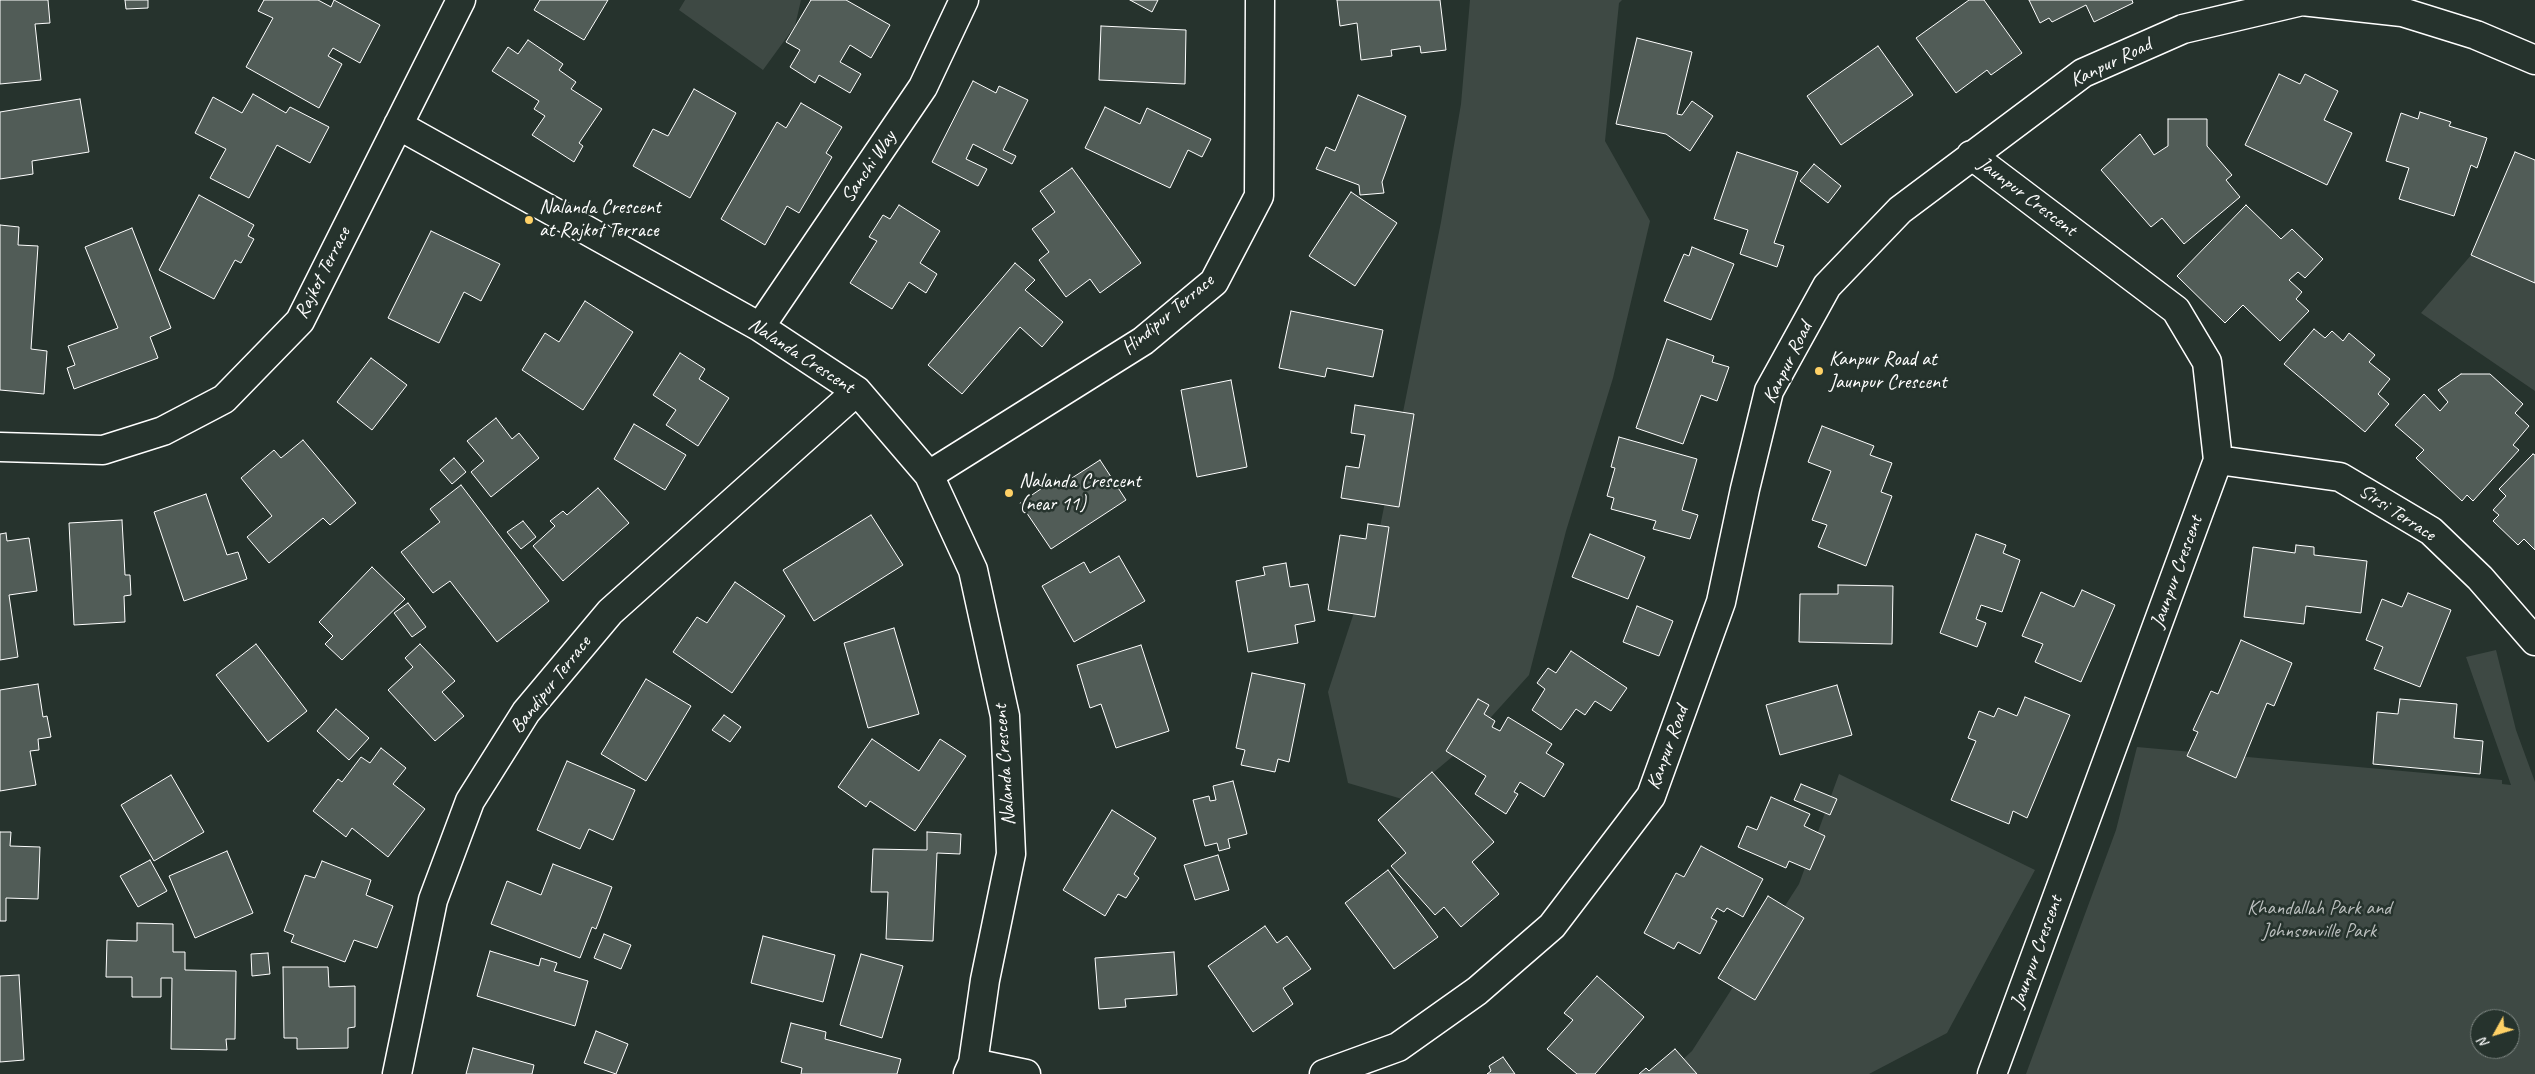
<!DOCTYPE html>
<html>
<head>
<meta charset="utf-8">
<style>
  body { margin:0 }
  #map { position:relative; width:2535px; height:1074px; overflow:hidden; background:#26332d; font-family:Caveat,sans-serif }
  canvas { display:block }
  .north { position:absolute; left:2470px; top:1009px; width:50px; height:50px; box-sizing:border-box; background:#26332d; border:1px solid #7d8581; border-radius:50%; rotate:231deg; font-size:14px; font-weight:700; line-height:20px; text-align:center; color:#fff }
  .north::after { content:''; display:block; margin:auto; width:18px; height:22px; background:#ffd166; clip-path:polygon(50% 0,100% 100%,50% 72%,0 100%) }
</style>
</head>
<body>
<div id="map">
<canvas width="2535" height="1074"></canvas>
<div class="north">N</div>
</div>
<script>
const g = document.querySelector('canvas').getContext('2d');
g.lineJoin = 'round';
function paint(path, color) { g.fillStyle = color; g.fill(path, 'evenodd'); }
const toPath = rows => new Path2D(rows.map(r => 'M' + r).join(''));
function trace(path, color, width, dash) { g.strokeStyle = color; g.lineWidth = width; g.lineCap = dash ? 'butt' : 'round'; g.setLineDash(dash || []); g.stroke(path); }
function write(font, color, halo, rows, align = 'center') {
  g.font = font + ' Caveat,sans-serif'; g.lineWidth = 5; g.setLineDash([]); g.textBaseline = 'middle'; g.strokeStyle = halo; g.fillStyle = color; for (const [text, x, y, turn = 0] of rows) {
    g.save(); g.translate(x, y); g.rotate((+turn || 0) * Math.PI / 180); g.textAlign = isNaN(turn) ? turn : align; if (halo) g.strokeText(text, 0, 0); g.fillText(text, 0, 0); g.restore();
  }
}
const green = toPath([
  [685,0,801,0,795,26,763,70,679,10],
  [1470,0,1622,0,1619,3,1605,141,1650,221,1613,378,1566,531,1529,675,1465,746,1402,799,1348,783,1328,692,1377,542,1441,222,1461,104],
  [2479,246,2535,274,2535,391,2421,313],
  [2496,650,2516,730,2535,782,2535,1074,2026,1074,2116,830,2137,747,2502,780,2502,784,2511,785,2466,657],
  [2480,1019,2510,1019,2510,1049,2480,1049],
  [1839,774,2035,870,1947,1033,1869,1074,1667,1074,1692,1051,1799,884]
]);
const building = toPath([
  [0,0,48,0,50,23,35,24,41,80,0,84,0,0],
  [125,0,148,0,148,8,126,9,125,0],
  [264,0,318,0,331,7,334,0,380,25,360,63,333,48,328,56,342,64,319,108,246,67,273,18,258,11,264,0],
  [540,0,608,0,584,40,534,10,540,0],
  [811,0,846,0,890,25,871,58,850,45,840,62,861,74,850,93,819,75,815,83,790,67,800,50,786,42,811,0],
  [1130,0,1158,0,1152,12,1130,0],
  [1337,0,1440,0,1446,50,1421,53,1420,46,1391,50,1392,56,1361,60,1357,23,1340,26,1337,0],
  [1969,0,1984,0,2022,53,1991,75,1987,70,1956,93,1916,38,1969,0],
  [2029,0,2132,0,2133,3,2094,22,2086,5,2052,22,2049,18,2040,23,2029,0],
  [1101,26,1186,30,1185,84,1099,80,1101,26],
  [1637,38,1692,52,1677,114,1682,115,1692,101,1713,116,1690,151,1666,134,1616,124,1637,38],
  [528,40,563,64,559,70,576,82,571,89,602,109,579,143,583,146,574,162,532,135,545,116,534,109,539,101,492,71,508,47,518,54,528,40],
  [1878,46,1913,95,1841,145,1807,96,1878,46],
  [2279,74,2300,84,2305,74,2338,91,2324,120,2352,133,2327,185,2245,145,2279,74],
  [973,81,996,93,999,86,1028,100,1003,150,1016,156,1012,164,973,144,966,159,987,169,978,186,932,162,973,81],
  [694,89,736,113,690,198,633,166,653,129,668,136,694,89],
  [253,94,286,113,290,107,329,127,310,163,277,145,249,198,210,178,226,149,195,133,213,97,242,113,253,94],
  [1358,95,1406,116,1382,182,1384,193,1360,195,1359,185,1316,169,1326,147,1335,151,1358,95],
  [80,99,89,152,32,161,33,174,0,179,0,112,80,99],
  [801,103,842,127,826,153,832,157,799,213,787,206,765,245,721,219,777,122,786,128,801,103],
  [1105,107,1140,124,1147,108,1211,139,1202,157,1188,150,1170,188,1085,148,1105,107],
  [2420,112,2451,122,2449,126,2487,138,2477,168,2471,165,2454,216,2399,199,2409,168,2386,161,2401,113,2418,119,2420,112],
  [2168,119,2207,119,2207,146,2232,175,2226,180,2240,197,2184,244,2162,218,2151,227,2101,170,2140,134,2154,155,2168,146,2168,119],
  [1737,152,1798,172,1774,243,1784,246,1777,267,1740,254,1748,230,1714,219,1737,152],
  [2515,152,2535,160,2535,283,2471,255,2515,152],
  [1814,164,1841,186,1828,203,1800,181,1814,164],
  [1072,168,1141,263,1100,293,1090,279,1066,297,1039,260,1049,252,1032,229,1055,212,1040,191,1072,168],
  [1351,192,1397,223,1355,286,1309,256,1351,192],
  [199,195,254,225,248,236,254,239,241,263,235,260,214,299,159,270,199,195],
  [899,205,940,231,920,263,937,274,926,293,909,282,892,309,850,283,877,241,869,237,883,215,890,219,899,205],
  [2246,205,2281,239,2292,229,2323,259,2305,278,2298,272,2289,280,2302,292,2296,299,2309,311,2280,341,2243,305,2225,323,2177,276,2246,205],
  [0,225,19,227,18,245,38,246,31,349,47,351,44,394,0,390,0,225],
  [132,228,171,328,150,337,158,358,74,389,67,368,75,365,68,346,118,328,85,247,132,228],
  [431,231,500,264,481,301,464,292,439,343,388,318,431,231],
  [1692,247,1734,264,1711,320,1664,301,1684,254,1689,256,1692,247],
  [1015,263,1035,280,1025,290,1063,322,1042,347,1020,327,962,394,928,365,1015,263],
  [585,301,633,332,583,410,522,370,545,333,559,342,585,301],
  [1291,311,1383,330,1373,377,1327,368,1325,377,1279,368,1291,311],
  [2314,329,2325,338,2332,331,2343,341,2349,333,2375,355,2369,362,2390,379,2378,394,2389,404,2365,432,2284,364,2314,329],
  [1667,339,1714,356,1712,362,1729,367,1717,401,1701,395,1683,444,1636,428,1667,339],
  [680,353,705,369,699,379,729,398,698,446,666,425,676,410,653,395,680,353],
  [371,358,407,385,372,430,337,402,371,358],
  [2461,374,2490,374,2523,404,2515,413,2529,426,2513,445,2519,450,2473,501,2467,495,2462,501,2416,458,2424,450,2395,425,2424,394,2440,411,2448,402,2438,390,2461,374],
  [1231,380,1247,467,1197,477,1181,390,1231,380],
  [1355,405,1414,414,1399,507,1341,498,1346,466,1359,468,1365,435,1351,433,1355,405],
  [496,418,512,439,519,433,539,458,491,497,471,472,484,461,467,441,496,418],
  [634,424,686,455,665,490,614,459,634,424],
  [1822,426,1874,446,1870,455,1892,463,1881,492,1892,496,1866,566,1818,547,1827,525,1812,520,1831,471,1808,462,1822,426],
  [1619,437,1697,459,1682,510,1698,515,1690,539,1653,529,1656,521,1611,509,1614,498,1607,496,1615,468,1611,467,1619,437],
  [303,440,356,503,330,525,323,518,269,563,247,537,272,516,241,478,274,450,281,458,303,440],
  [2533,454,2535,455,2535,550,2524,539,2518,545,2493,521,2499,515,2493,510,2506,496,2499,489,2533,454],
  [454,458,466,472,452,484,440,470,454,458],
  [1100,460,1126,500,1051,549,1020,503,1057,478,1061,485,1100,460],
  [461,485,549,601,497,642,450,581,433,593,401,552,440,522,430,509,461,485],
  [598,488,629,523,563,581,533,546,555,526,550,521,563,511,567,515,598,488],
  [206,494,227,555,238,552,247,579,184,601,154,512,206,494],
  [871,515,903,565,814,621,783,570,871,515],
  [122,520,125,575,130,575,131,595,124,596,125,622,74,625,69,523,122,520],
  [523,521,536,537,521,549,507,532,523,521],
  [1368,524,1389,527,1375,617,1328,610,1340,535,1366,539,1368,524],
  [6,533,7,541,29,538,37,591,9,595,18,657,0,660,0,534,6,533],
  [1590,534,1645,557,1628,599,1572,577,1590,534],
  [1976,534,2006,545,2003,553,2020,560,2002,612,1981,605,1976,619,1986,623,1977,647,1940,633,1976,534],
  [2296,545,2314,547,2314,555,2367,561,2361,613,2306,606,2304,624,2244,617,2253,547,2295,553,2296,545],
  [1119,556,1145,601,1074,642,1042,586,1084,562,1090,573,1119,556],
  [1286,563,1290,587,1308,584,1315,621,1295,625,1298,643,1248,652,1236,581,1265,575,1263,567,1286,563],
  [372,567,405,599,342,660,325,644,333,636,319,622,372,567],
  [735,582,785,616,732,693,673,652,697,617,707,623,735,582],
  [1838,585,1893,586,1892,644,1799,642,1800,594,1838,594,1838,585],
  [2082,590,2115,605,2081,682,2035,662,2043,644,2022,636,2041,592,2074,607,2082,590],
  [2408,593,2451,610,2420,687,2374,669,2383,647,2366,640,2382,599,2402,607,2408,593],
  [408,603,426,627,412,637,394,613,408,603],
  [1637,606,1673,621,1659,656,1623,642,1637,606],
  [894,628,919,714,868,728,844,643,894,628],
  [2241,640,2292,663,2274,706,2267,703,2236,778,2187,756,2198,732,2193,730,2211,691,2218,694,2241,640],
  [256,644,307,711,268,742,216,675,256,644],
  [420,644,455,681,442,692,464,716,435,741,388,690,413,667,405,658,420,644],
  [1141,645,1169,731,1116,748,1101,704,1090,708,1077,665,1141,645],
  [1571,651,1627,688,1611,711,1595,701,1585,715,1576,709,1561,730,1532,710,1545,689,1537,683,1548,668,1556,673,1571,651],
  [1252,673,1305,684,1289,762,1278,759,1275,772,1241,765,1245,750,1236,748,1252,673],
  [646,679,691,706,646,781,601,754,646,679],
  [38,684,43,717,47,716,51,737,38,739,39,750,30,751,36,785,0,791,0,690,38,684],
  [1837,685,1852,735,1780,755,1766,705,1837,685],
  [2025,697,2070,715,2027,818,2013,811,2009,824,1951,800,1976,741,1968,738,1979,711,1994,717,1998,708,2017,716,2025,697],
  [1478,699,1489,705,1484,714,1495,721,1492,727,1500,731,1508,717,1552,744,1546,753,1564,764,1544,797,1520,782,1514,792,1518,794,1506,814,1475,794,1486,776,1446,751,1478,699],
  [2400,699,2457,704,2454,738,2483,741,2480,774,2373,764,2377,712,2398,714,2400,699],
  [336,709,369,738,349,760,317,731,336,709],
  [724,715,741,727,730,742,712,730,724,715],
  [872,739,919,771,940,739,966,756,915,831,870,801,866,807,838,787,872,739],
  [381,748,406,768,393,784,425,809,388,857,352,828,346,837,313,811,338,779,342,782,361,757,370,763,381,748],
  [567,761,635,790,613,840,589,829,580,849,537,830,567,761],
  [1432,772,1494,842,1472,862,1499,894,1461,927,1444,907,1435,915,1391,866,1406,853,1378,820,1432,772],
  [171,775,204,832,154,861,121,805,171,775],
  [1233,781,1247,834,1228,839,1230,848,1219,851,1217,843,1205,846,1193,800,1209,796,1210,801,1216,800,1213,786,1233,781],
  [1801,784,1837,799,1830,815,1794,800,1801,784],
  [1771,797,1810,814,1804,826,1825,836,1810,870,1789,861,1786,868,1738,847,1747,826,1757,830,1771,797],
  [1112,810,1156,838,1134,874,1139,878,1126,898,1118,894,1105,916,1063,890,1112,810],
  [0,832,11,832,10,846,40,847,38,899,6,898,6,921,0,921,0,832],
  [927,832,961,834,960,854,937,853,933,941,886,939,888,892,871,892,873,849,927,850,927,832],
  [1701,846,1763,879,1743,917,1727,908,1724,912,1717,908,1711,918,1717,921,1700,954,1678,942,1674,949,1644,933,1676,873,1684,877,1701,846],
  [227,851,253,913,195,938,169,876,227,851],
  [1218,855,1229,890,1195,900,1184,865,1218,855],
  [150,860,167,891,138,907,120,876,150,860],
  [322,861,371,880,366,895,393,906,377,948,354,940,345,962,291,942,294,935,284,931,305,875,315,878,322,861],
  [553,864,612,887,596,929,592,927,580,958,491,924,507,881,541,895,553,864],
  [1388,870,1438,937,1394,969,1345,903,1388,870],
  [1768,896,1804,918,1755,1000,1718,978,1768,896],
  [137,923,173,924,173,952,185,952,185,970,236,971,235,1039,226,1039,227,1050,171,1049,172,978,161,978,161,997,132,997,132,977,106,977,107,940,137,941,137,923],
  [1265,926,1277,943,1287,936,1311,969,1283,988,1293,1004,1253,1032,1208,966,1265,926],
  [604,934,631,945,621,969,594,958,604,934],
  [763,936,835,955,823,1002,751,983,763,936],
  [490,951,539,966,541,958,557,963,554,971,588,981,575,1026,477,996,490,951],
  [1174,952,1177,995,1125,999,1126,1007,1099,1009,1095,958,1174,952],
  [268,953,270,974,252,976,251,954,268,953],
  [861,954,903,966,882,1038,840,1025,861,954],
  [283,967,328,967,329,987,355,986,355,1027,348,1028,348,1048,297,1049,297,1038,284,1038,283,967],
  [19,975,24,1060,0,1062,0,976,19,975],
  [1597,976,1644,1017,1595,1074,1577,1074,1547,1049,1573,1020,1564,1013,1597,976],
  [791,1023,826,1032,825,1039,901,1059,897,1074,801,1074,802,1068,781,1062,791,1023],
  [596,1031,628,1044,616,1074,584,1063,596,1031],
  [473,1048,534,1065,532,1074,466,1074,473,1048],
  [1675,1049,1697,1074,1639,1074,1646,1068,1649,1071,1675,1049],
  [1503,1057,1515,1074,1487,1074,1491,1071,1489,1066,1503,1057]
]);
const minor = toPath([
  [398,125,760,327,857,391,929,475,973,570,1005,716,1011,854,985,980,973,1063,968,1074],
  [1971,155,2176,310,2207,362,2218,460,1992,1074],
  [760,327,923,87,964,0],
  [0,447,103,450,163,431,224,399,300,321,461,0],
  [2218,460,2340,477,2431,531,2480,578,2535,641],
  [929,475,1143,341,1214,282,1259,196,1260,0],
  [973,1063,1026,1074],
  [397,1074,433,900,470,801,526,712,610,612,857,391],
  [1324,1074,1398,1047,1477,991,1552,926,1651,796,1721,602,1745,489,1769,391,1827,286,1900,210,2083,73,2183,29,2302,1,2402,12,2476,35,2535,60]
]);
const markers = [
  [529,220,5,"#ffd166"],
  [1819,371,5,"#ffd166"],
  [1009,493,5,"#ffd166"]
];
const streetNames = [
  ["Kanpur Road",2111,63,-26],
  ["Sanchi Way",869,167,-56],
  ["Jaunpur Crescent",2027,197,37],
  ["Rajkot Terrace",323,273,-63],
  ["Hindipur Terrace",1168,315,-40],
  ["Nalanda Crescent",801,356,33],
  ["Kanpur Road",1788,363,-64],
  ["Sirsi Terrace",2397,513,33],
  ["Jaunpur Crescent",2177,572,-70],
  ["Bandipur Terrace",551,685,-52],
  ["Kanpur Road",1668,748,-70],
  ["Nalanda Crescent",1005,765,-94],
  ["Jaunpur Crescent",2037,952,-70]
];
const poiNames = [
  ["Nalanda Crescent",539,208],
  ["at Rajkot Terrace",539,231],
  ["Kanpur Road at",1829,360],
  ["Jaunpur Crescent",1829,383],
  ["Nalanda Crescent",1019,482],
  ["(near 11)",1019,505]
];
const parkNames = [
  ["Khandallah Park and",2319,909],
  ["Johnsonville Park",2319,932]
];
paint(green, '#3e4944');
paint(building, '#515c57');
trace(building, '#fff', 1);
trace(minor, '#fff', 31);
trace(minor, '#26332d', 28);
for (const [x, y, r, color] of markers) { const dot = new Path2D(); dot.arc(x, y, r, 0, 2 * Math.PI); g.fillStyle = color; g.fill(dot); trace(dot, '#26332d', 2); }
write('20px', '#fff', '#26332d', streetNames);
write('20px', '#fff', '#26332d', poiNames, 'left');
write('20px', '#bbbfbe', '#26332d', parkNames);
</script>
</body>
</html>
